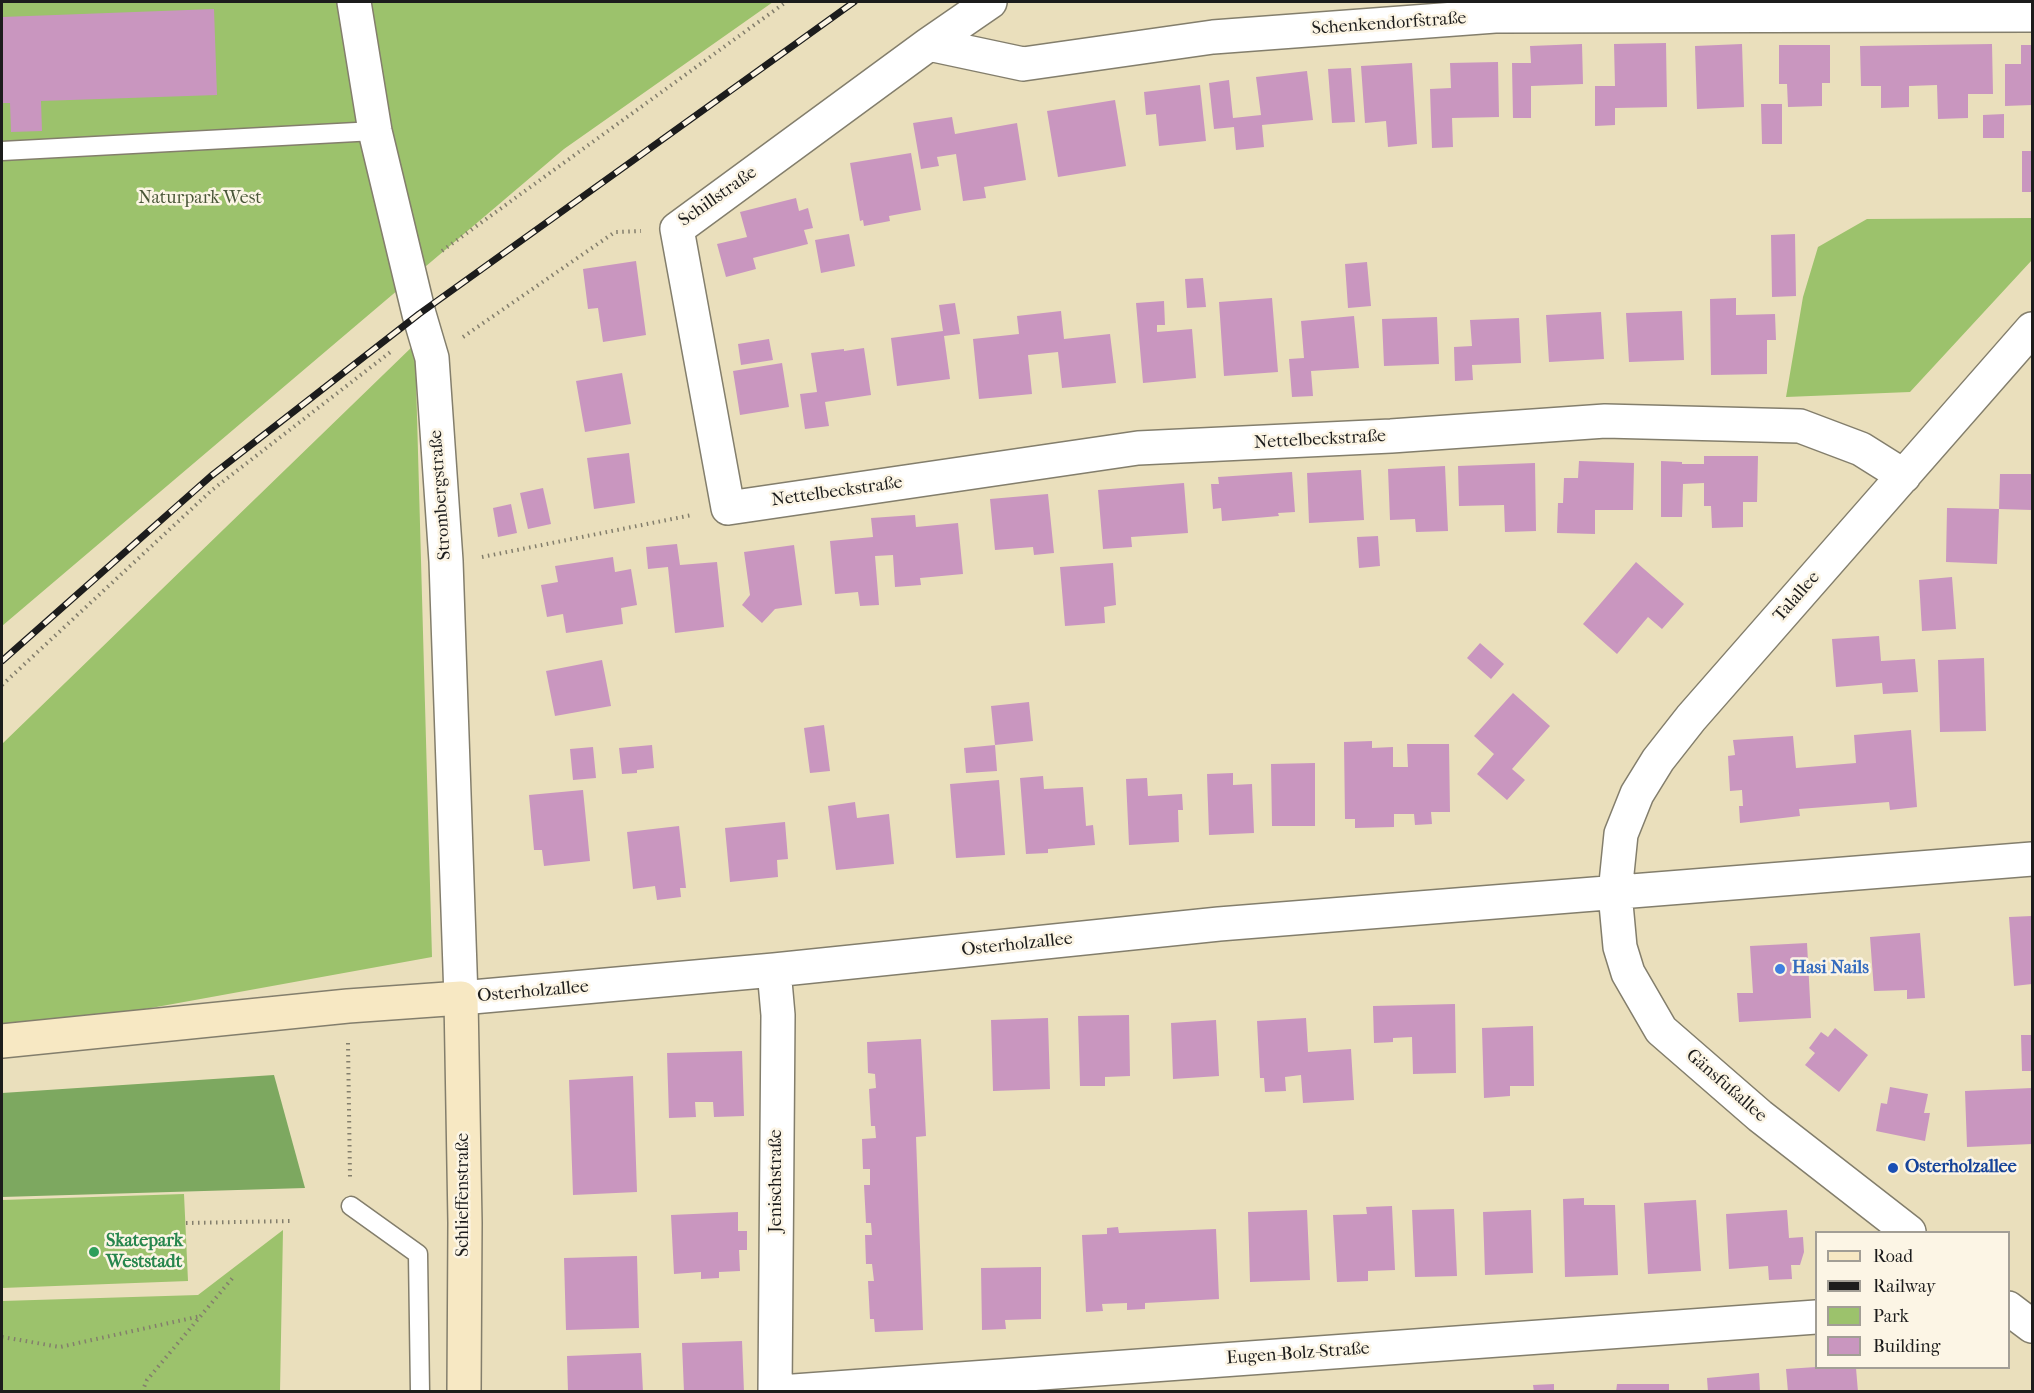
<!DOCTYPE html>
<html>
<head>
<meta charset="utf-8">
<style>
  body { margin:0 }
  #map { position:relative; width:2034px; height:1393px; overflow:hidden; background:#eadfbc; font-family:"IM FELL French Canon",serif }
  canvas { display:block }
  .frame { position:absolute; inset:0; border:3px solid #1c1c1c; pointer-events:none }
  .legend { position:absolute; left:1815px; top:1231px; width:195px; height:138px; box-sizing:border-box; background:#fcf5e5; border:2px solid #a29e95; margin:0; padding:8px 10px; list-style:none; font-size:18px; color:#1c1c1c }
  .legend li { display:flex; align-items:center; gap:12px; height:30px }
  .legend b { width:30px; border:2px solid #a29e95 }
</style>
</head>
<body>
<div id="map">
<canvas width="2034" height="1393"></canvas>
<div class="frame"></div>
<ul class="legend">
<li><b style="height:8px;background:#f7e8c3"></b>Road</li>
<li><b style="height:8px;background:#1c1c1c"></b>Railway</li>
<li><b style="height:16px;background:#9cc26c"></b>Park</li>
<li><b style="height:16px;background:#c996bf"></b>Building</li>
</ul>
</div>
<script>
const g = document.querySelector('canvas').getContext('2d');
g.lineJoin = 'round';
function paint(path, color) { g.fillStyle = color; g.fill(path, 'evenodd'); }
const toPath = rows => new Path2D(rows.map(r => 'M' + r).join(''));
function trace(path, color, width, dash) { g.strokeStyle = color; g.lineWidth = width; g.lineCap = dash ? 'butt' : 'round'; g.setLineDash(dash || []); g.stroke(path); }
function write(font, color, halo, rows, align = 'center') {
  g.font = font + ' "IM FELL French Canon",serif'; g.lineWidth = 5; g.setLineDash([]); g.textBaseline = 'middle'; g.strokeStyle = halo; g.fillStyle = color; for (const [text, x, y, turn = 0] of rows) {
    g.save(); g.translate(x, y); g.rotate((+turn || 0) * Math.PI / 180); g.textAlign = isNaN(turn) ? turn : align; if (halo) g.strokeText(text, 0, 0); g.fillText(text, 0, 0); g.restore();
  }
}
const green = toPath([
  [2,2,773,2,564,149,2,626],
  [2032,218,2032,260,1910,392,1786,397,1803,297,1818,247,1867,219],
  [415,344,432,957,2,1035,2,744],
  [184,1194,188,1281,2,1288,2,1200],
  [283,1230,280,1391,2,1391,2,1301,198,1295]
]);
const forest = toPath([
  [274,1075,305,1188,2,1197,2,1093]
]);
const building = toPath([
  [214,9,217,95,41,101,42,131,11,132,10,103,2,103,2,17],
  [1666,43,1667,107,1615,108,1615,125,1595,126,1595,86,1615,86,1614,44],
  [1582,44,1583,84,1531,86,1531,118,1513,118,1512,63,1531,63,1530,46],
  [1742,44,1744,107,1697,109,1695,46],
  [1992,44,1993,94,1968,94,1968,118,1938,119,1937,85,1909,86,1909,107,1881,108,1881,86,1861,86,1860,46],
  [1779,45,1830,45,1830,83,1822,83,1822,106,1788,107,1787,84,1779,84],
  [2021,45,2032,45,2032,105,2005,106,2005,64,2021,64],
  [1498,62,1499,117,1452,118,1453,147,1432,148,1430,89,1451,88,1450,63],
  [1412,63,1417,144,1388,147,1386,121,1365,123,1361,66],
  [1351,68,1355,122,1332,123,1328,69],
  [1307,71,1313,120,1262,125,1264,147,1236,150,1234,127,1214,129,1209,83,1229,80,1233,118,1261,115,1256,77],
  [1200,85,1206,141,1159,146,1156,114,1146,115,1144,92],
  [1115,100,1126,166,1058,177,1047,111],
  [1761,104,1782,104,1782,144,1762,144],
  [2004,114,2004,138,1983,138,1983,115],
  [952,117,955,134,1017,123,1026,180,984,187,986,198,963,201,956,154,937,157,939,166,921,169,913,123],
  [2022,151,2032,151,2032,192,2022,192],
  [911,153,921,210,889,216,890,221,864,226,863,220,860,221,850,163],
  [796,198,799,211,808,208,813,228,804,230,808,244,753,258,756,269,726,277,717,244,747,237,740,212],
  [849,234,855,266,821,273,815,240],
  [1795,234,1796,296,1772,297,1771,235],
  [636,261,646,335,603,342,598,308,588,309,583,269],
  [1367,262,1371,306,1348,308,1345,264],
  [1203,278,1206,307,1187,308,1185,279],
  [1272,298,1278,372,1224,376,1219,302],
  [1736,298,1736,315,1775,314,1776,340,1767,340,1767,374,1711,375,1710,299],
  [1164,301,1165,325,1157,325,1157,332,1192,329,1196,378,1143,383,1136,303],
  [955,303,960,334,944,336,950,379,897,386,891,338,943,331,939,305],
  [1061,311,1064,339,1110,334,1116,383,1062,388,1058,352,1028,355,1032,394,979,399,973,339,1019,334,1017,316],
  [1682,311,1684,360,1629,362,1626,313],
  [1601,312,1604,359,1549,362,1546,315],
  [1354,316,1359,368,1311,371,1313,396,1292,397,1289,359,1304,358,1301,321],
  [1437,317,1439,364,1384,366,1382,319],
  [1519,318,1521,363,1472,365,1473,380,1455,381,1454,347,1472,346,1470,320],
  [769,339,773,360,741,365,738,344],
  [864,348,871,395,825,402,829,426,805,429,800,394,817,392,811,353,844,349,844,351],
  [782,363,789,407,740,415,733,371],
  [622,373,631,424,585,432,576,381],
  [629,453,635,503,594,509,587,458],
  [1704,456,1758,456,1757,502,1743,502,1743,527,1712,528,1711,506,1704,506,1704,483,1683,484,1682,517,1661,517,1661,461,1682,462,1682,464,1704,464],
  [1579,461,1634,463,1633,510,1595,510,1595,534,1557,533,1558,503,1563,503,1564,478,1578,478],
  [1535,463,1536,531,1505,532,1504,505,1459,506,1458,466],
  [1445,466,1448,531,1416,532,1415,519,1390,520,1388,469],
  [1361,470,1364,520,1309,523,1307,473],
  [1292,472,1295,512,1278,513,1279,516,1222,521,1221,508,1213,509,1211,484,1219,484,1218,477],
  [2000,474,2032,474,2032,510,1999,509],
  [1184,483,1188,533,1131,537,1132,547,1103,549,1098,490],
  [543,488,551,524,528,529,520,493],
  [1048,494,1054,553,1034,555,1033,547,995,550,990,499],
  [511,504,517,533,498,537,493,508],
  [1947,508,1999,509,1997,564,1946,562],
  [915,515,916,527,958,523,963,574,920,578,921,585,895,587,893,555,875,556,879,605,860,606,858,592,835,594,830,541,873,537,871,518],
  [1378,536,1380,566,1359,568,1357,537],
  [677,544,680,565,717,562,724,627,675,633,668,567,648,569,646,547],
  [794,545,802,605,775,609,762,623,742,605,750,595,744,552],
  [613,557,615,572,631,569,637,605,621,608,623,624,566,633,563,614,547,617,541,585,558,582,555,566],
  [1636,562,1684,604,1662,629,1648,617,1617,654,1583,624],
  [1113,563,1116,605,1104,607,1105,623,1065,626,1060,567],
  [1952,577,1956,629,1922,631,1919,580],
  [1879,636,1881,661,1915,659,1918,692,1883,694,1882,683,1836,687,1832,639],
  [1480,643,1504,664,1491,679,1467,658],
  [1984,658,1986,731,1940,732,1938,660],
  [602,660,611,706,555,716,546,671],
  [1513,693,1550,726,1512,769,1525,780,1507,800,1477,774,1494,754,1474,736],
  [1029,702,1033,741,995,745,991,706],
  [824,725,830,771,810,773,804,728],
  [1911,730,1917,807,1890,810,1889,802,1799,809,1800,816,1740,823,1739,806,1743,806,1742,790,1730,791,1728,756,1735,755,1733,740,1793,736,1796,768,1856,763,1854,735],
  [1372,741,1372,748,1393,747,1393,767,1408,767,1407,744,1449,744,1450,812,1431,812,1432,824,1415,825,1414,814,1394,814,1394,827,1355,828,1355,819,1345,819,1344,742],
  [652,745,654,768,637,770,637,773,622,774,619,748],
  [995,745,997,771,966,773,964,748],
  [593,747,596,778,573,780,570,749],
  [1315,763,1315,826,1272,826,1271,764],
  [1233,773,1233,785,1252,784,1254,833,1209,835,1207,774],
  [1043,776,1044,789,1083,787,1086,826,1093,825,1095,845,1048,849,1048,853,1026,854,1020,778],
  [1147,778,1148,796,1182,794,1183,810,1178,810,1179,842,1129,845,1126,779],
  [999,780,1005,855,956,858,950,784],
  [583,790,590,861,544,866,542,850,534,850,529,795],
  [855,802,857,818,889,814,894,864,836,870,828,806],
  [785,822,788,859,777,860,778,877,730,882,725,828],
  [679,826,686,888,680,888,681,897,657,900,655,886,633,889,627,832],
  [2032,916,2032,984,2014,986,2009,917],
  [1920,933,1925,998,1907,999,1907,990,1874,991,1870,937],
  [1807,943,1811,1018,1739,1022,1737,993,1753,993,1750,946],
  [1455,1004,1456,1073,1413,1074,1412,1037,1393,1038,1393,1042,1374,1043,1373,1006],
  [1129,1015,1130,1076,1105,1077,1105,1086,1080,1086,1078,1016],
  [1048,1018,1050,1089,993,1091,991,1020],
  [1306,1018,1308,1052,1351,1049,1354,1100,1303,1103,1301,1075,1285,1077,1286,1091,1265,1092,1264,1078,1260,1078,1257,1021],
  [1216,1020,1219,1076,1173,1079,1171,1023],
  [1533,1026,1534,1086,1510,1086,1510,1096,1484,1098,1482,1028],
  [1835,1028,1868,1055,1839,1092,1805,1065,1815,1053,1809,1048,1821,1032,1828,1037],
  [2021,1035,2032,1035,2032,1071,2022,1071],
  [921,1039,926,1136,916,1137,923,1330,875,1332,874,1319,870,1319,868,1281,874,1281,872,1264,866,1264,865,1235,872,1235,871,1223,866,1223,864,1185,870,1185,870,1169,863,1169,862,1139,876,1138,875,1126,871,1126,869,1089,876,1088,875,1074,868,1073,867,1042],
  [742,1051,744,1116,714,1117,713,1102,695,1102,696,1117,669,1118,667,1053],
  [633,1076,637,1192,573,1195,569,1080],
  [1890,1087,1928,1094,1924,1113,1930,1113,1925,1141,1876,1131,1881,1103,1887,1104],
  [2032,1088,2032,1144,1967,1147,1965,1091],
  [1584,1198,1584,1205,1615,1205,1618,1275,1565,1277,1563,1199],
  [1696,1200,1701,1271,1648,1274,1644,1203],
  [1392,1206,1395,1270,1368,1271,1368,1281,1337,1282,1333,1215,1367,1214,1366,1207],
  [1454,1209,1457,1276,1415,1277,1412,1210],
  [1307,1210,1310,1280,1250,1282,1248,1212],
  [1531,1210,1533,1273,1485,1275,1483,1212],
  [1787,1210,1789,1238,1803,1237,1804,1252,1800,1265,1791,1265,1792,1279,1769,1280,1768,1266,1729,1269,1726,1214],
  [738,1212,738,1231,747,1231,747,1250,739,1250,740,1271,719,1272,719,1278,701,1279,701,1272,674,1274,671,1215],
  [1118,1227,1119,1233,1216,1229,1219,1299,1145,1303,1145,1309,1127,1310,1127,1303,1102,1304,1103,1311,1086,1312,1082,1235,1107,1234,1107,1228],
  [637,1256,639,1328,566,1330,564,1258],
  [1041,1267,1041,1319,1005,1320,1006,1329,982,1330,981,1268],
  [742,1341,744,1392,684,1392,682,1343],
  [641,1353,643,1392,568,1392,567,1356],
  [1816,1367,1856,1368,1858,1392,1788,1392,1786,1369],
  [1759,1373,1760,1392,1708,1392,1707,1378],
  [1554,1384,1554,1392,1534,1392,1533,1385],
  [1617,1384,1669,1384,1669,1392,1616,1392]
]);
const path = toPath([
  [442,251,786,2],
  [463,337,615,232,641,231],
  [482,557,692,515],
  [2,685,212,490,393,350],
  [348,1043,350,1177],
  [186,1223,290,1221],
  [2,1337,60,1347,201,1316],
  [142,1392,147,1380,235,1275]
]);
const lane = toPath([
  [2,151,375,131],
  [351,1206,418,1254,420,1392]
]);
const street = toPath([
  [354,2,375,131,419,314,432,358,446,561,461,998,774,970,1219,924,2032,859],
  [990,2,929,44,677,229,728,508,1138,448,1391,436,1605,421,1800,426,1861,449,1904,476],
  [929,44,1023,64,1213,37,1495,16,2032,15],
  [774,970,778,1015,775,1392],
  [1909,1232,1760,1116,1661,1030,1628,973,1620,947,1615,893,1621,834,1637,794,1658,760,1691,718,2032,329],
  [2008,1308,2032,1326],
  [780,1392,1816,1317]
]);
const secondary = toPath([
  [2,1041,348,1006,461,998,465,1223,464,1392]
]);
const rail = toPath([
  [2,661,211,476,419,314,854,2]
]);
const markers = [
  [1780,969,6,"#3f7fe0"],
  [1893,1168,6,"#1a4fb4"],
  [94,1252,6,"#2e9e5b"]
];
const streetNames = [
  ["Schenkendorfstraße",1389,24,-4],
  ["Schillstraße",718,197,-35],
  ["Nettelbeckstraße",1320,440,-3],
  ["Nettelbeckstraße",837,492,-8],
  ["Strombergstraße",441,495,-94],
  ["Talallee",1797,597,-49],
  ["Osterholzallee",1017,945,-6],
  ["Osterholzallee",533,992,-5],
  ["Gänsfußallee",1726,1086,41],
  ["Jenischstraße",777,1181,-90],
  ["Schlieffenstraße",464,1195,-90],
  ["Eugen-Bolz-Straße",1298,1354,-4]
];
const parkNames = [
  ["Naturpark West",200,199]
];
const shopNames = [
  ["Hasi Nails",1792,969]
];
const transitNames = [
  ["Osterholzallee",1905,1168]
];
const leisureNames = [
  ["Skatepark",106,1242],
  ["Weststadt",106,1263]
];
paint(green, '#9cc26c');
paint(forest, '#7da860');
paint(building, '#c996bf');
trace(lane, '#837e6c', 21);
trace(street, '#837e6c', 36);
trace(secondary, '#837e6c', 36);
trace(path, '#837e6c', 4, [1.5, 4.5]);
trace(lane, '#fff', 18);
trace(street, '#fff', 33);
trace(secondary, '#f7e8c3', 33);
trace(rail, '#1c1c1c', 7);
trace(rail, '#fcf5e5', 4.5, [14]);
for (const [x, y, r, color] of markers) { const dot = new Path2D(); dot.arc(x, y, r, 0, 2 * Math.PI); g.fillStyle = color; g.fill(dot); trace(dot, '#fcf5e5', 2); }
write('18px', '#1c1c1c', '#fcf5e5', streetNames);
write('18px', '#495638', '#fcf5e5', parkNames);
write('bold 18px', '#366cbe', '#fcf5e5', shopNames, 'left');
write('bold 18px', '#164399', '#fcf5e5', transitNames, 'left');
write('bold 18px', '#27864d', '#fcf5e5', leisureNames, 'left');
</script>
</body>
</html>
